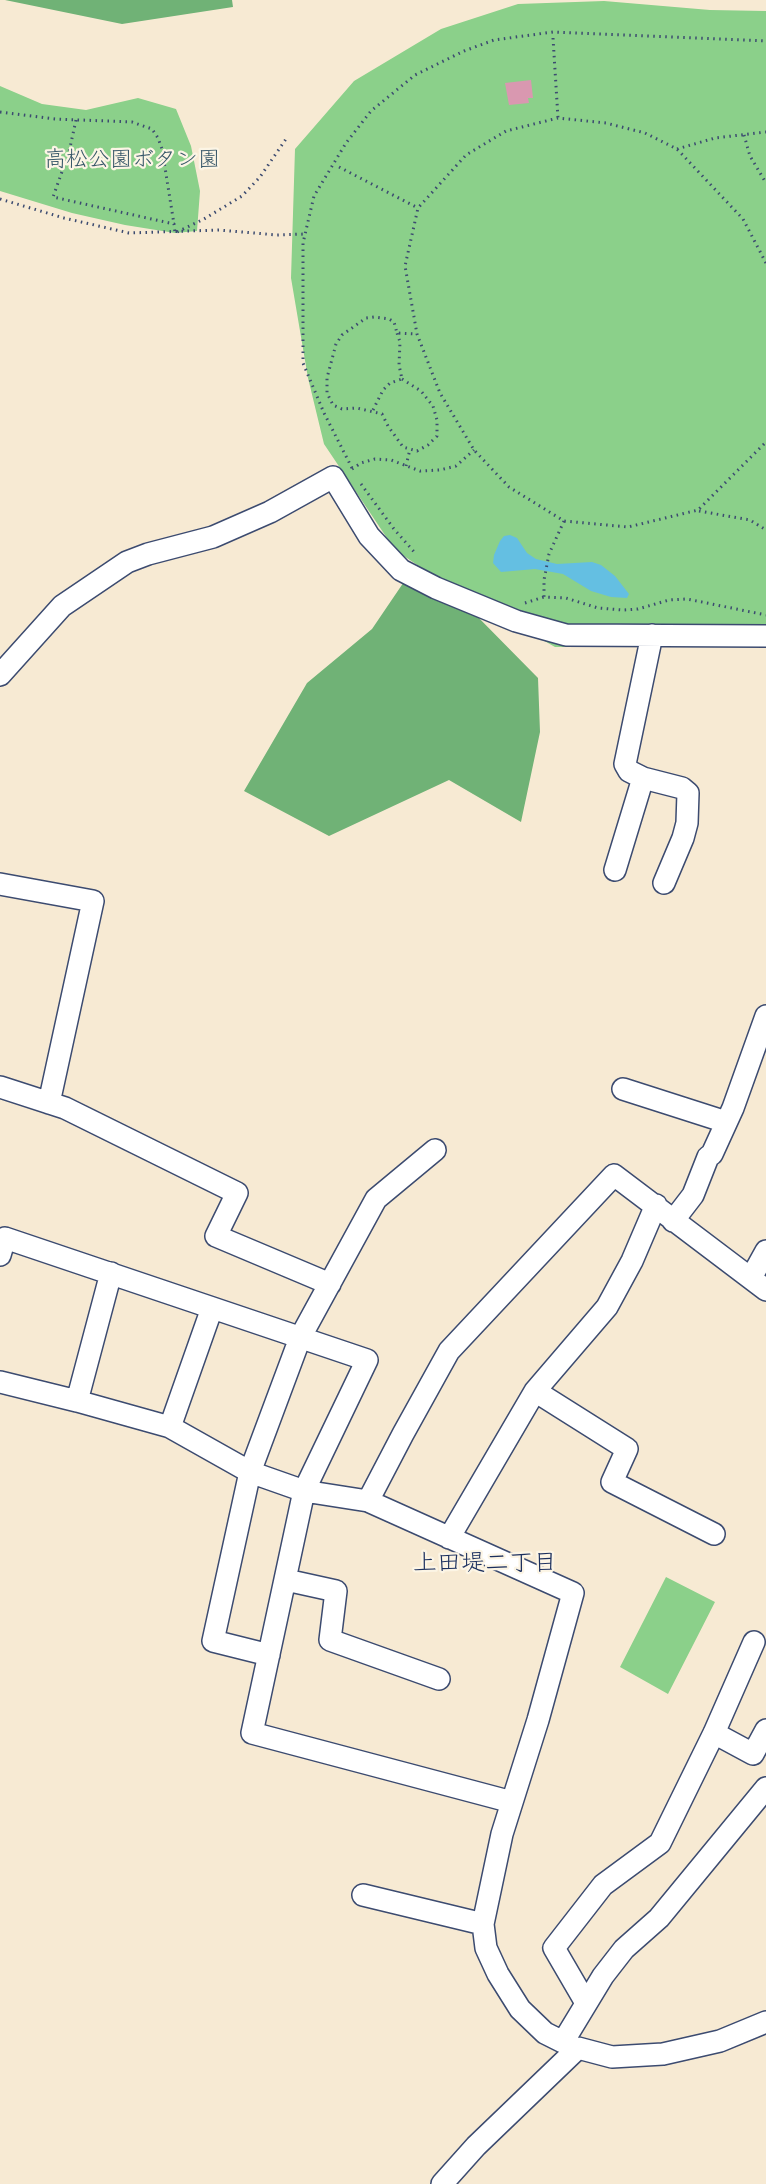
<!DOCTYPE html>
<html>
<head>
<meta charset="utf-8">
<style>
  body { margin:0 }
  canvas { display:block; background:#f7ead3 }
</style>
</head>
<body>
<canvas width="766" height="2184"></canvas>
<script>
const g = document.querySelector('canvas').getContext('2d');
g.lineJoin = 'round';
function paint(path, color) { g.fillStyle = color; g.fill(path, 'evenodd'); }
const toPath = rows => new Path2D(rows.map(r => 'M' + r).join(''));
function trace(path, color, width, dash) { g.strokeStyle = color; g.lineWidth = width; g.lineCap = dash ? 'butt' : 'round'; g.setLineDash(dash || []); g.stroke(path); }
function write(font, color, halo, rows, align = 'center') {
  g.font = font + ' Dekko,"Klee One",sans-serif'; g.lineWidth = 4.5; g.setLineDash([]); g.textBaseline = 'middle'; g.strokeStyle = halo; g.fillStyle = color; for (const [text, x, y, turn = 0] of rows) {
    g.save(); g.translate(x, y); g.rotate((+turn || 0) * Math.PI / 180); g.textAlign = isNaN(turn) ? turn : align; if (halo) g.strokeText(text, 0, 0); g.fillText(text, 0, 0); g.restore();
  }
}
const green = toPath([
  [604,1,710,10,766,11,766,647,555,647,450,587,395,550,324,444,308,378,291,278,295,149,354,81,441,29,518,4],
  [0,86,42,104,86,110,138,98,176,109,191,146,200,191,197,231,175,233,125,225,72,213,0,191],
  [666,1577,715,1602,668,1694,620,1667]
]);
const forest = toPath([
  [5,0,232,0,233,7,122,24],
  [412,570,471,610,538,678,540,732,521,822,449,780,329,836,244,791,307,683,372,629]
]);
const water = toPath([
  [510,535,517,538,527,553,536,559,557,564,592,562,601,565,615,576,629,594,627,598,611,597,591,591,563,574,535,569,501,572,493,563,494,555,500,541,504,536]
]);
const building = toPath([
  [531,80,533,98,528,98,529,103,509,105,505,83]
]);
const path = toPath([
  [553,38,558,118],
  [0,112,55,119,132,122,152,129,158,138,162,149,174,224],
  [76,120,69,152,53,197,174,224,175,233,204,219,242,196,260,177,286,139],
  [744,135,750,156,766,183],
  [677,149,715,138,766,132],
  [339,167,418,208],
  [0,199,64,218,129,233,219,230,277,235,305,234],
  [766,263,743,219,677,149,645,133,606,123,558,118,506,131,466,155,418,208,405,266,417,334,440,393,474,450,509,487,564,521,628,527,698,510,766,442],
  [402,379,421,391,433,406,437,420,437,436,428,445,417,451,403,447,388,426,382,414,357,408,342,409,333,405,327,393,327,378,336,344,342,335,366,318,374,317,389,319,394,322,397,333,417,334],
  [373,410,383,390,390,383,402,379,399,365,400,342,397,333],
  [406,466,410,449],
  [352,468,324,413,303,363,303,243,314,196,346,143,371,111,415,75,464,51,494,40,553,32,766,41],
  [352,469,361,463,375,459,391,460,420,471,440,470,456,466,474,450],
  [361,484,394,529,416,554],
  [699,511,750,520,766,530],
  [564,521,549,554,544,580,544,597,566,598,598,608,623,610,638,609,669,600,687,599,766,615],
  [525,603,544,597]
]);
const minor = toPath([
  [652,635,625,764,629,771,643,778,682,788,688,793,687,823,683,838,664,883],
  [0,675,62,606,127,562,148,554,213,537,270,512,333,477,369,536,401,570,436,588,516,621,566,635,766,636],
  [615,870,643,778],
  [0,884,93,901,49,1103],
  [0,1087,65,1108,237,1193,216,1236,330,1284],
  [623,1089,726,1122],
  [673,1221,693,1195,708,1157,712,1154,733,1108,766,1016],
  [0,1255,5,1238,367,1360,304,1491,252,1733,512,1802],
  [751,1278,766,1251],
  [0,1382,77,1401,170,1427,250,1472,304,1491,368,1501,573,1593,538,1720,502,1834,483,1924,486,1948,498,1974,520,2009,545,2033,563,2042,603,1976,624,1949,659,1918,766,1788],
  [535,1391,627,1449,612,1482,714,1534],
  [77,1401,111,1273],
  [170,1427,212,1308],
  [368,1501,403,1434,449,1351,614,1175,766,1290],
  [449,1538,535,1391,607,1307,632,1261,656,1205],
  [286,1580,336,1591,330,1640,439,1679],
  [269,1655,213,1641,250,1472,300,1338,376,1199,435,1150],
  [714,1733,753,1754,766,1730],
  [363,1895,483,1924],
  [586,2003,554,1948,603,1885,660,1843,714,1733,754,1642],
  [442,2184,476,2146,578,2048,612,2057,663,2054,720,2041,766,2022]
]);
const parkNames = [
  ["高松公園ボタン園",132,163]
];
const neighbourhoodNames = [
  ["上田堤二丁目",485,1567]
];
paint(green, '#8bd08a');
paint(forest, '#70b276');
paint(water, '#64bfe2');
paint(building, '#d998b0');
trace(minor, '#3c4b70', 24);
trace(path, '#3c4b70', 3, [1.5, 4.5]);
trace(minor, '#fff', 21);
write('22px', '#375769', '#fcf5e5', parkNames);
write('24px', '#1b2f5e', '#fcf5e5', neighbourhoodNames);
</script>
</body>
</html>
